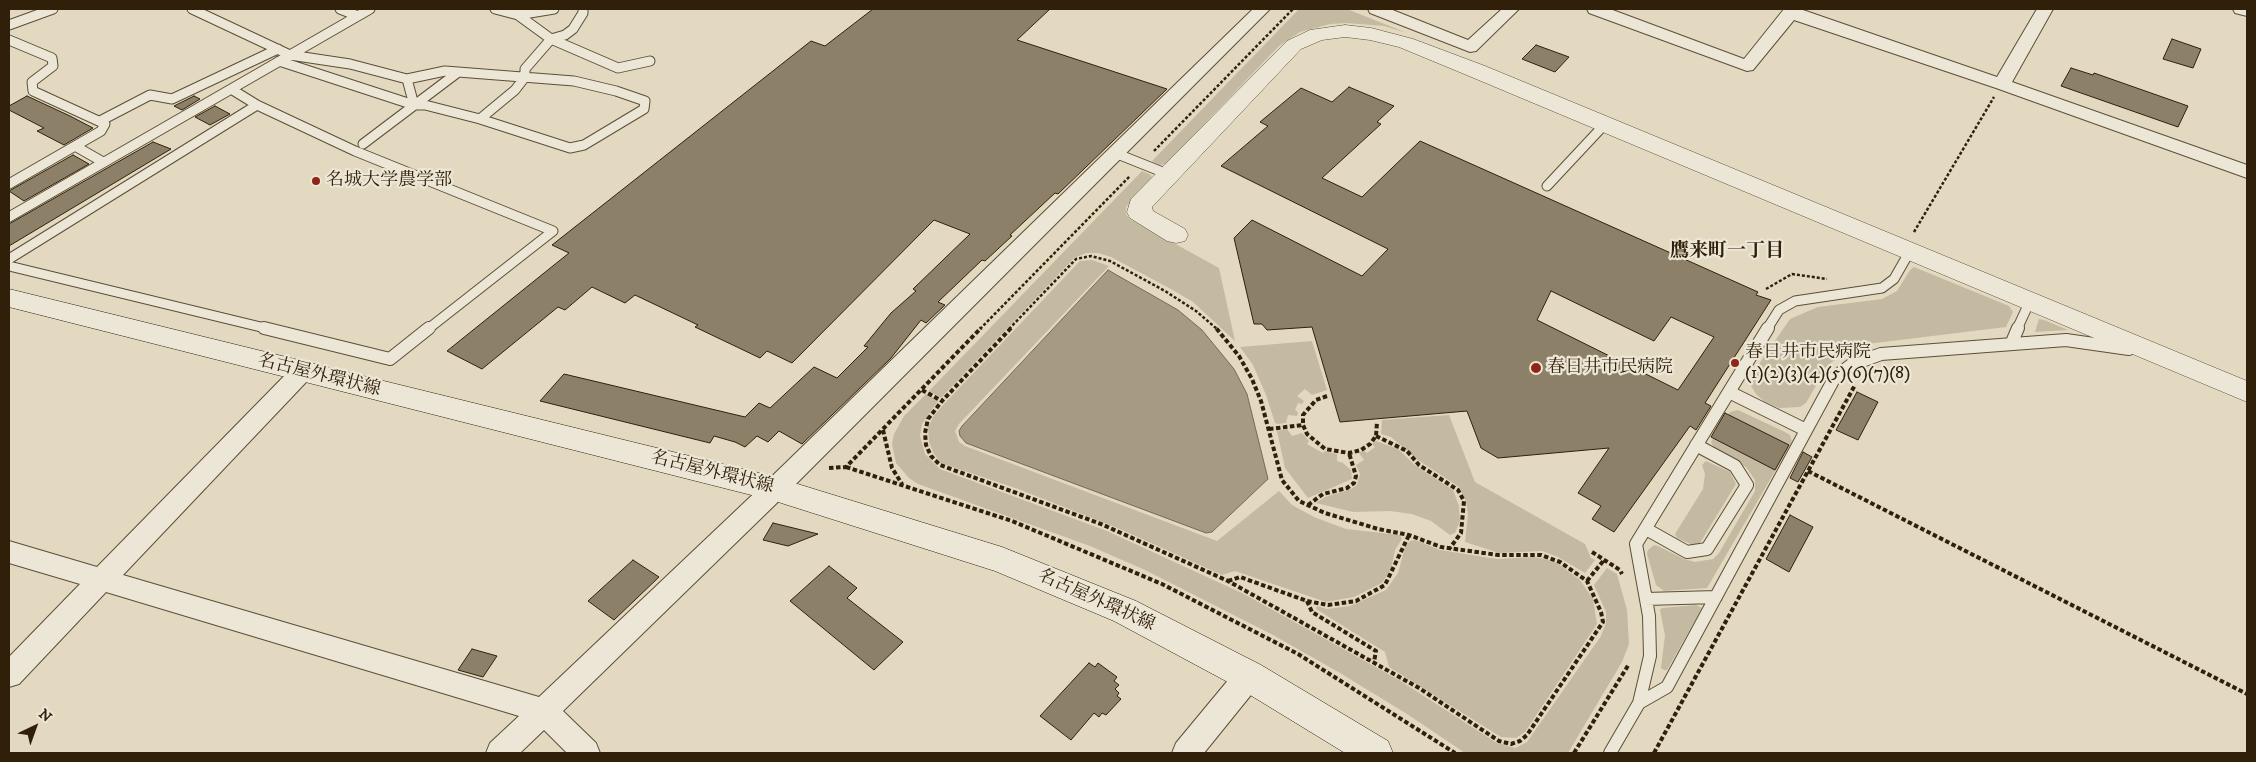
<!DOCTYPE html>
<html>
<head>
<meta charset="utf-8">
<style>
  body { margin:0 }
  #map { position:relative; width:2256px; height:762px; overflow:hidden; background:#e2d9c0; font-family:"IM FELL DW Pica",serif }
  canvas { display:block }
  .frame { position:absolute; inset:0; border:10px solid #312009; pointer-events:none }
  .north { position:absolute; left:10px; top:702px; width:50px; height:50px; -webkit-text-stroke:4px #ece6d6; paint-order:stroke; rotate:42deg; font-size:14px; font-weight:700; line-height:20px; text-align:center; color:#312009 }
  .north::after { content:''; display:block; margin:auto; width:18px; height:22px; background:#312009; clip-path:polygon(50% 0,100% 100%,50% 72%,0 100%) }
</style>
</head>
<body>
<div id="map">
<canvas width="2256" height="762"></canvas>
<div class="frame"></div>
<div class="north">N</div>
</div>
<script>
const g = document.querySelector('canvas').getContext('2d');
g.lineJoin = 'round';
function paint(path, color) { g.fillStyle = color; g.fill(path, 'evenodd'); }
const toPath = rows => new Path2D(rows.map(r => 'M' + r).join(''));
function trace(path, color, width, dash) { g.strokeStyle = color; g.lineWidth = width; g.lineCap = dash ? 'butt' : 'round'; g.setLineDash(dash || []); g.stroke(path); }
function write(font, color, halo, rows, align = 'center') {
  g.font = font + ' "IM FELL DW Pica","Noto Serif JP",serif'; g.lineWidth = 4.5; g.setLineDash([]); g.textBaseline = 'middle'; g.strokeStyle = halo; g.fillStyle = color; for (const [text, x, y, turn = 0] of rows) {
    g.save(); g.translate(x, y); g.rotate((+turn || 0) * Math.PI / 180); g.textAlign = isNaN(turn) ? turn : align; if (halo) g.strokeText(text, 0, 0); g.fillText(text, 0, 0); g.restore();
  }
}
const green = toPath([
  [1299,9,1347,9,1407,33,1384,26,1346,23,1330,24,1300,32,1279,46,1166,164,1159,165,1152,161],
  [1142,171,1151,175,1152,179,1126,207,1126,214,1130,219,1219,268,1235,341,1193,302,1171,289,1111,257,1098,253,1086,253,1074,258,941,398,929,391],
  [1092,260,1109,266,959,424,955,431,959,442,965,446,1217,541,1279,491,1292,505,1314,517,1346,529,1400,535,1402,539,1395,550,1391,569,1382,583,1354,597,1326,602,1235,571,1222,575,1120,529,1018,489,941,463,934,454,929,442,928,428,933,417,944,404,1080,261],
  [1914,267,2009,306,2013,312,2006,327,1867,344,1849,350,1828,365,1806,403,1800,407,1779,408,1765,402,1756,394,1750,384,1750,377,1790,319,1818,307,1882,299,1897,291,1910,270],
  [2039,319,2044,320,2068,330,2035,332],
  [1312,341,1327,390,1312,395,1305,389,1297,396,1304,401,1302,404,1298,403,1295,410,1298,412,1297,416,1288,415,1286,423,1278,424,1275,423,1266,395,1253,365,1240,347],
  [926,394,938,401,922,424,920,436,925,454,940,469,1107,531,1244,594,1399,680,1497,743,1515,748,1527,742,1601,636,1606,623,1606,612,1594,585,1607,568,1617,574,1627,610,1629,644,1622,662,1568,753,1465,753,1407,714,1340,673,1273,635,1145,570,1090,546,918,484,909,478,896,463,892,444,894,434,904,416],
  [1738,410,1785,432,1790,435,1792,442,1707,588,1664,591,1656,585,1647,554,1648,550,1654,545,1658,546,1684,559,1695,562,1713,559,1719,553,1755,491,1755,480,1746,467,1714,448,1711,442,1730,412],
  [1449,415,1475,482,1585,544,1591,558,1595,560,1585,573,1558,557,1542,551,1499,553,1465,542,1468,514,1466,501,1459,487,1418,460,1391,437,1381,434,1382,420],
  [1287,429,1292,436,1302,433,1309,441,1307,444,1323,453,1325,451,1337,454,1337,461,1343,463,1351,470,1352,479,1308,498,1285,468,1277,431],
  [1376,441,1398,449,1416,466,1453,490,1459,506,1460,521,1455,533,1450,535,1431,521,1412,514,1390,511,1353,512,1316,503,1325,497,1351,489,1357,485,1360,474,1356,465,1364,460,1359,453,1364,450,1367,453,1375,447,1372,444],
  [1706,461,1730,472,1736,484,1700,543,1693,545,1677,538,1675,534,1703,489,1705,474,1702,465],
  [1415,540,1440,550,1497,559,1533,557,1545,559,1557,563,1580,580,1593,599,1597,624,1525,732,1516,738,1501,737,1389,667,1385,652,1316,609,1317,606,1327,609,1350,606,1386,590,1398,573,1405,547,1410,541],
  [1696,605,1702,608,1667,670,1664,670,1661,668,1665,635,1660,610,1662,608]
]);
const water = toPath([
  [1108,270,1178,310,1202,330,1234,369,1247,394,1268,479,1212,532,1206,533,966,443,960,436,959,431,962,426,1108,270]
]);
const building = toPath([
  [873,9,1050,9,1017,40,1167,89,1058,194,1055,193,1010,235,1012,236,985,261,982,260,938,302,945,305,926,323,921,320,891,358,802,444,779,431,768,442,757,436,745,447,735,442,714,436,710,443,540,401,564,374,745,417,759,403,770,408,814,367,837,378,868,347,864,346,891,313,916,291,913,289,970,234,934,220,792,363,767,351,760,358,695,327,698,325,635,295,625,303,592,287,565,310,558,307,482,369,447,351,569,253,552,245,811,41,825,46,873,9],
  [2172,39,2201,49,2193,68,2163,59,2172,39],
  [1536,45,1569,57,1555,72,1522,59,1536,45],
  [2071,68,2093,75,2094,73,2188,106,2178,127,2061,86,2071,68],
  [1349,87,1394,106,1377,122,1381,124,1322,178,1362,197,1420,141,1758,292,1756,295,1771,300,1705,403,1711,406,1696,430,1690,426,1614,532,1592,519,1601,506,1578,493,1609,448,1498,458,1481,448,1467,411,1340,422,1312,327,1267,330,1262,324,1254,324,1234,238,1252,220,1362,276,1388,249,1221,166,1268,126,1260,122,1301,88,1332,102,1349,87],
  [1551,291,1654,341,1671,317,1714,337,1678,390,1537,320,1551,291],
  [27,96,70,116,93,128,64,145,37,131,44,128,9,110,9,106,27,96],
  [194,96,200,99,182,110,174,106,194,96],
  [215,106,230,114,210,125,195,117,215,106],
  [153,142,171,149,9,246,9,224,153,142],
  [73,155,89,164,24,201,9,191,73,155],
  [1857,392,1878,402,1858,440,1836,430,1857,392],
  [1725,413,1789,445,1775,470,1711,437,1725,413],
  [1803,452,1812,457,1798,482,1790,478,1803,452],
  [1790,515,1813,527,1789,572,1766,559,1790,515],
  [773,523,818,534,788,546,763,540,773,523],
  [633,560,659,577,614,620,588,601,633,560],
  [829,566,857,588,847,598,903,642,874,670,790,601,829,566],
  [472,649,497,656,483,677,458,670,472,649],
  [1089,663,1095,667,1098,663,1117,677,1114,681,1119,685,1115,689,1119,693,1117,696,1121,699,1106,715,1102,713,1099,717,1094,713,1071,740,1040,716,1089,663]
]);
const pathFar1 = toPath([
  [1154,151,1293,9],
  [1914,232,1994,97],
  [1766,289,1792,274,1827,279],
  [980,329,1130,176],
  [1009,329,1076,259,1091,256,1110,261,1165,291,1196,311,1217,329]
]);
const path = toPath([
  [1011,328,942,401,928,419,925,433,926,445,931,456,940,465,1101,524,1228,581,1419,688,1499,741,1511,744,1520,741,1527,735,1603,622,1601,612,1587,581,1560,562,1541,555,1498,555,1441,547,1409,535,1378,529,1325,513,1299,501,1282,480,1261,401,1252,379,1239,356,1216,328],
  [922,390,942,401],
  [1327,396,1316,400,1303,415,1303,425,1307,434,1325,449,1349,453,1361,450,1370,444,1376,436,1377,422],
  [1269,429,1303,425],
  [883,430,892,468,902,484],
  [1376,436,1407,451,1419,465,1458,490,1464,501,1461,533,1450,548],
  [846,467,1012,521,1162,584,1298,654,1455,753],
  [829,468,846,467,981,328],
  [1808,471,2247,694],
  [1308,505,1323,494,1347,488,1354,483,1356,476,1349,453],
  [1592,552,1620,570,1622,574],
  [1228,581,1240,577,1307,601,1328,605,1356,601,1385,585,1409,535],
  [1587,581,1604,560],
  [1307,601,1312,612,1376,651,1374,662],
  [1574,753,1629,664],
  [1654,753,1855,385]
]);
const serviceFar1 = toPath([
  [192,9,290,55,350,64,407,79,414,105],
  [340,9,358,16],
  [495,9,518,15,551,39,618,68,650,61],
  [528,9,518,15,554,9],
  [9,25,53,9],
  [9,40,52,58,53,66,32,82,33,91,105,124,101,131,9,184],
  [279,61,414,105,425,105,480,119,570,148,584,145,644,109,645,101,616,91,574,81,445,71,407,79],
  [231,89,257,105,355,151,553,231,428,329],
  [480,119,515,90,525,77,525,69,551,39,565,35,573,29,583,13,583,9],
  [100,121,150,95,172,99,278,49],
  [363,144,457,73],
  [75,146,103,162],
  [1115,153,1170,175],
  [1547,186,1605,124],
  [9,217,370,9],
  [9,259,257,105],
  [9,266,269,329],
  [1767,329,1779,310,1795,301,1882,288,1894,279,1910,251],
  [2017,329,2030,301]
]);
const service = toPath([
  [264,328,390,359,429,328],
  [2012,342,2018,328],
  [1729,392,1806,430],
  [1646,529,1687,552,1707,549,1747,485,1735,466,1696,445],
  [1646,599,1716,597],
  [1639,703,1667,687,1835,377,1851,365,1881,354,2066,340,2129,349],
  [1610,753,1639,703,1650,656,1649,616,1636,544,1768,328]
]);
const minor = toPath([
  [1253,9,1270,9,784,496,563,711,596,743,600,753,567,753,544,730,520,753,486,753,490,743,519,716,106,592,19,684,9,687,9,657,80,584,9,563,9,541,97,567,294,366,302,364,310,366,313,372,310,378,123,575,539,697,766,482,1253,9],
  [1368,9,1390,9,1468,40,1502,9,1519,9,1476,51,1470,52,1370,13,1368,9],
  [1587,9,1610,9,1744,59,1784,9,1800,9,1997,77,2037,9,2053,9,2012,82,2247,165,2247,178,1996,88,1794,20,1753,70,1747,71,1589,13,1587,9],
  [2233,9,2247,9,2247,16,2235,13,2233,9],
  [1249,664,1259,667,1263,676,1259,685,1204,753,1172,753,1176,743,1239,667,1249,664]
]);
const tertiary = toPath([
  [1345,25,1371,28,1413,39,1485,66,2247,381,2247,402,1469,76,1399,47,1370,40,1345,37,1322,40,1301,49,1152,207,1153,211,1185,229,1188,235,1185,241,1176,243,1167,241,1130,218,1127,212,1131,199,1287,41,1310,30,1345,25]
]);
const secondary = toPath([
  [9,289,775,477,1002,547,1136,601,1261,665,1388,741,1393,753,1345,753,1237,687,1114,621,995,571,775,501,9,307,9,289]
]);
const markers = [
  [316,181,5,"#8f2418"],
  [1735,363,5,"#8f2418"],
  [1536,368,6,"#8f2418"]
];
const poiNames = [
  ["名城大学農学部",326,181],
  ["春日井市民病院",1745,353],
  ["(1)(2)(3)(4)(5)(6)(7)(8)",1745,374],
  ["春日井市民病院",1547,368]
];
const streetNames = [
  ["名古屋外環状線",319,376,14],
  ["名古屋外環状線",712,473,14],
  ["名古屋外環状線",1096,601,24]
];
const neighbourhoodNames = [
  ["鷹来町一丁目",1727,252]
];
paint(green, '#c4baa1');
paint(water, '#a69a82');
trace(water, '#776952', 1);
paint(building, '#8d8068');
trace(building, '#312009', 1);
trace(serviceFar1, '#5d4e37', 11);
trace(service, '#5d4e37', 14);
trace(minor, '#5d4e37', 2);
trace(tertiary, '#5d4e37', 1);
trace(secondary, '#312009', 1);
trace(pathFar1, '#312009', 2.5, [3, 2]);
trace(path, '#312009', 4, [4.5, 2.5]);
trace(serviceFar1, '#ece6d6', 9);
trace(service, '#ece6d6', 12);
paint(minor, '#ece6d6');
paint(tertiary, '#ece6d6');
paint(secondary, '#ece6d6');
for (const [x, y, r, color] of markers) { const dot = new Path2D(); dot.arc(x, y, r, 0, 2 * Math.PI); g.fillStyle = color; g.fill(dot); trace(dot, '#ece6d6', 2); }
write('18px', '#312009', '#ece6d6', poiNames, 'left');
write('18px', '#312009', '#ece6d6', streetNames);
write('bold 19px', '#312009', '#ece6d6', neighbourhoodNames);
</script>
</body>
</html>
